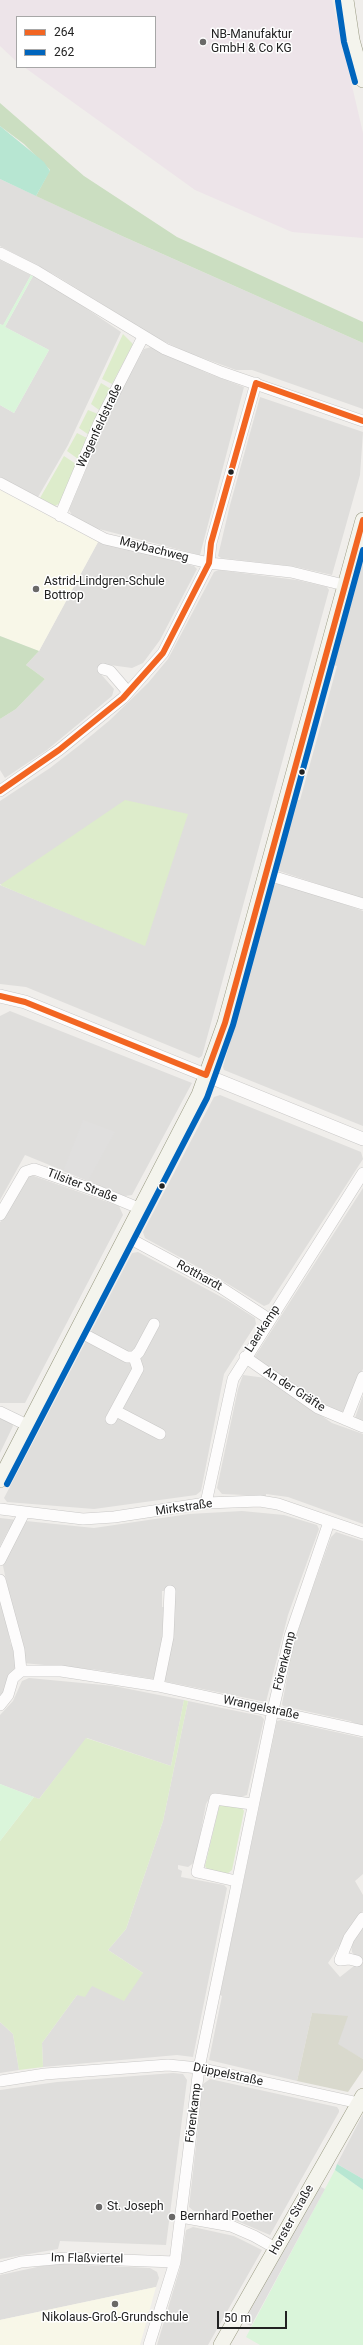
<!DOCTYPE html>
<html>
<head>
<meta charset="utf-8">
<style>
  body { margin:0 }
  #map { position:relative; width:363px; height:2345px; overflow:hidden; background:#f0eeeb; font-family:Roboto,sans-serif }
  canvas { display:block }
  .legend { position:absolute; left:16px; top:16px; width:140px; height:52px; box-sizing:border-box; background:#fff; border:1px solid #a7a7a7; margin:0; padding:5px 7px; list-style:none; font-size:12px; color:#222 }
  .legend li { display:flex; align-items:center; gap:8px; height:20px }
  .legend b { width:20px; border:1px solid #a7a7a7 }
  .scale { position:absolute; left:217px; top:2311px; width:70px; height:18px; box-sizing:border-box; border:2px solid #222; border-top:0; padding-left:5px; font-size:12px; line-height:14px; white-space:nowrap; color:#222; -webkit-text-stroke:3px #fff; paint-order:stroke }
</style>
</head>
<body>
<div id="map">
<canvas width="363" height="2345"></canvas>
<ul class="legend">
<li><b style="height:5px;background:#f26522"></b>264</li>
<li><b style="height:5px;background:#0065bd"></b>262</li>
</ul>
<div class="scale">50 m</div>
</div>
<script>
const g = document.querySelector('canvas').getContext('2d');
g.lineJoin = 'round';
function paint(path, color) { g.fillStyle = color; g.fill(path, 'evenodd'); }
const toPath = rows => new Path2D(rows.map(r => 'M' + r).join(''));
function trace(path, color, width, dash) { g.strokeStyle = color; g.lineWidth = width; g.lineCap = dash ? 'butt' : 'round'; g.setLineDash(dash || []); g.stroke(path); }
function write(font, color, halo, rows, align = 'center') {
  g.font = font + ' Roboto,sans-serif'; g.lineWidth = 3; g.setLineDash([]); g.textBaseline = 'middle'; g.strokeStyle = halo; g.fillStyle = color; for (const [text, x, y, turn = 0] of rows) {
    g.save(); g.translate(x, y); g.rotate((+turn || 0) * Math.PI / 180); g.textAlign = isNaN(turn) ? turn : align; if (halo) g.strokeText(text, 0, 0); g.fillText(text, 0, 0); g.restore();
  }
}
const residential = toPath([
  [0,179,122,236,363,343,363,409,252,370,236,370,186,352,157,338,55,275,0,246],
  [0,260,31,275,3,326,0,324],
  [33,276,68,296,121,332,68,445,38,497,0,477,0,405,14,413,49,350,5,327],
  [151,347,207,373,244,387,200,555,95,528,72,515,69,510,100,436,124,385,144,349],
  [260,397,363,432,360,475,332,575,292,566,221,558,218,556,230,505],
  [98,542,194,566,197,569,160,640,143,663,132,668,110,665,99,672,114,689,112,696,47,750,5,778,0,770,0,719,16,709,45,679,26,665,39,651],
  [363,561,363,899,279,871,278,869,297,800,300,800,320,728,337,666,334,665],
  [218,570,297,580,327,587,329,590,202,1056,199,1058,26,987,0,984,0,885,145,945,0,884,0,801,50,768,81,744,110,720,148,683,168,659,214,572],
  [277,883,321,896,363,911,363,1126,224,1070,223,1067,273,887],
  [10,1011,192,1083,132,1195,125,1196,25,1155,0,1200,0,1016],
  [220,1095,361,1152,363,1159,269,1304,264,1306,223,1281,145,1238,143,1232,214,1097],
  [31,1175,119,1206,123,1215,25,1403,0,1403,0,1222,3,1220,26,1177],
  [363,1188,363,1369,354,1385,345,1410,341,1413,322,1406,254,1358],
  [138,1252,227,1300,255,1318,256,1324,224,1374,201,1491,196,1495,94,1509,7,1502,4,1498,132,1253],
  [243,1375,266,1378,332,1423,363,1434,363,1524,288,1497,266,1494,266,1496,222,1494,217,1488,238,1389],
  [363,1395,363,1421,355,1418],
  [0,1418,12,1424,13,1426,0,1453],
  [242,1511,284,1515,317,1525,319,1529,288,1615,266,1702,163,1681,173,1591,162,1591,162,1607,166,1607,165,1626,154,1679,98,1670,23,1663,2,1561,26,1521,94,1528,189,1514],
  [0,1518,18,1520,13,1528,9,1529,0,1546],
  [336,1532,363,1541,363,1727,350,1721,283,1706,282,1704,294,1643,302,1618,331,1537],
  [0,1593,11,1645,14,1644,16,1665,5,1693,0,1700],
  [29,1678,114,1686,184,1700,171,1766,87,1738,39,1799,0,1784,0,1715,13,1701,22,1681],
  [188,1701,261,1716,264,1719,247,1795,240,1797,218,1793,210,1797,206,1804,195,1862,188,1867,178,1865,178,1869,182,1871,181,1877,224,1885,227,1888,193,2057,177,2055,43,2067,42,2043,77,1995,92,1986,143,1973,108,1950,126,1929,163,1821],
  [281,1720,363,1738,363,1874,355,1881,363,1895,363,1911,328,1963,340,1977,359,1962,352,1952,351,1943,363,1923,363,2059,338,2045,312,2013,297,2081,209,2060,222,1996,220,1995,257,1817,277,1721],
  [0,2022,13,2034,19,2070,0,2073],
  [173,2073,183,2074,187,2080,166,2245,60,2241,58,2249,0,2259,0,2090,57,2082],
  [210,2079,337,2107,339,2110,339,2112,270,2235,230,2218,195,2212,189,2207,203,2084],
  [363,2114,363,2179,337,2164],
  [193,2227,234,2236,262,2250,208,2345,157,2345,180,2268,186,2230],
  [63,2264,150,2268,157,2272,159,2278,156,2287,0,2320,0,2275,42,2266]
]);
const industrial = toPath([
  [0,0,332,0,363,133,363,238,292,232,195,190,24,67,155,67,155,17,17,17,17,62,0,46]
]);
const education = toPath([
  [0,490,98,542,39,651,0,636],
  [156,2287,140,2345,0,2345,0,2320]
]);
const construction = toPath([
  [312,2013,348,2016,338,2044,363,2059,363,2070,348,2092,297,2081]
]);
const grass = toPath([
  [123,334,133,344,112,384,102,379],
  [101,383,111,389,101,410,99,410,91,404],
  [88,410,98,414,89,435,79,428],
  [77,433,87,438,78,459,67,451],
  [64,456,76,464,60,503,55,506,40,498],
  [125,800,188,814,145,946,0,885],
  [184,1700,188,1701,163,1821,126,1929,108,1950,143,1973,124,2001,92,1986,85,1997,77,1995,42,2043,43,2067,19,2070,13,2034,0,2022,0,1841,34,1797,39,1799,86,1738,171,1766],
  [220,1803,242,1808,244,1811,232,1870,227,1874,207,1869,205,1866]
]);
const forest = toPath([
  [0,103,84,176,177,237,363,322,363,343,122,236,36,196,50,170,24,144,0,126],
  [0,636,39,651,26,665,45,679,16,709,0,719]
]);
const park = toPath([
  [31,275,33,276,5,327,49,350,14,413,0,405,0,324,3,325],
  [0,1784,34,1797,0,1841],
  [335,2170,363,2190,363,2345,260,2345,246,2337]
]);
const pitch = toPath([
  [0,126,44,162,50,171,36,196,0,179],
  [337,2164,363,2179,363,2190,335,2170]
]);
const parking = toPath([
  [83,1120,115,1132,88,1181,63,1171],
  [313,2183,325,2189,251,2326,236,2319]
]);
const minor = toPath([
  [0,253,36,271,165,349,221,372,363,421],
  [0,483,105,539,209,563,291,572,344,585],
  [60,516,99,423,143,337],
  [103,669,110,671,128,692],
  [0,791,59,750,123,698,163,653,209,563,211,543,256,383],
  [265,874,363,904],
  [0,1215,25,1172,34,1169,100,1192,141,1209],
  [127,1237,220,1287,269,1319],
  [78,1331,127,1357,134,1357,138,1369,111,1419],
  [134,1357,139,1352,154,1324],
  [245,1357,318,1408,363,1427],
  [116,1411,160,1434],
  [0,1412,29,1426],
  [346,1420,363,1377],
  [206,1503,233,1379,363,1173],
  [0,1509,83,1519,114,1517,206,1503,260,1501,278,1504,363,1533],
  [0,1560,24,1513],
  [0,1580,19,1650,21,1671],
  [21,1671,61,1671,158,1686,363,1731],
  [158,1686,168,1637,170,1591],
  [0,1705,8,1695,13,1678,21,1671],
  [236,1881,197,1872,215,1799,252,1804],
  [357,1961,349,1959,340,1960,349,1938,363,1918],
  [0,2081,45,2074,168,2065,199,2068,359,2103],
  [181,2217,231,2226,254,2236,277,2249],
  [0,2268,21,2262,66,2258,175,2262],
  [149,2345,175,2262,199,2068,273,1710,290,1636,329,1522]
]);
const tertiary = toPath([
  [0,996,25,1002,363,1139]
]);
const secondary = toPath([
  [346,0,352,40,363,80],
  [0,1480,199,1095,225,1023,363,520],
  [221,2345,363,2096]
]);
const bus1 = toPath([
  [256,383,363,421],
  [0,791,59,750,123,698,163,653,209,563,211,543,256,383],
  [0,996,25,1002,206,1075],
  [206,1075,225,1023,363,520]
]);
const bus2 = toPath([
  [338,1,344,42,355,82],
  [7,1484,207,1098,233,1025,363,550]
]);
const markers = [
  [203,42,4,"#6a6968"],
  [231,472,3.5,"#222"],
  [36,589,4,"#6a6968"],
  [302,772,3.5,"#222"],
  [162,1186,3.5,"#222"],
  [99,2207,4,"#6a6968"],
  [172,2217,4,"#6a6968"],
  [115,2304,4,"#6a6968"]
];
const poiNames = [
  ["NB-Manufaktur",211,35],
  ["GmbH & Co KG",211,49],
  ["Astrid-Lindgren-Schule",44,582],
  ["Bottrop",44,596],
  ["St. Joseph",107,2207],
  ["Bernhard Poether",180,2217],
  ["Nikolaus-Groß-Grundschule",115,2318,"center"]
];
const streetNames = [
  ["Wagenfeldstraße",100,426,-65],
  ["Maybachweg",154,550,14],
  ["Tilsiter Straße",82,1186,21],
  ["Rotthardt",199,1276,29],
  ["Laerkamp",263,1329,-57],
  ["An der Gräfte",294,1390,33],
  ["Mirkstraße",184,1508,-8],
  ["Förenkamp",285,1661,-76],
  ["Wrangelstraße",261,1708,12],
  ["Düppelstraße",228,2075,12],
  ["Förenkamp",194,2113,-83],
  ["Horster Straße",292,2220,-61],
  ["Im Flaßviertel",87,2259,1]
];
paint(residential, '#dfdedc');
paint(industrial, '#ede4e9');
paint(education, '#f8f7e8');
paint(construction, '#d9d9cd');
paint(grass, '#ddeccb');
paint(forest, '#cbdec1');
paint(park, '#daf5da');
paint(pitch, '#b7e6d2');
paint(parking, '#e0dfde');
trace(minor, '#c9c8c7', 12);
trace(tertiary, '#c9c8c7', 14);
trace(secondary, '#999a82', 16);
trace(minor, '#fdfcfc', 11);
trace(tertiary, '#fdfcfc', 13);
trace(secondary, '#f4f4ed', 15);
trace(bus1, '#f26522', 6);
trace(bus2, '#0065bd', 6);
for (const [x, y, r, color] of markers) { const dot = new Path2D(); dot.arc(x, y, r, 0, 2 * Math.PI); g.fillStyle = color; g.fill(dot); trace(dot, '#fff', 1.5); }
write('12px', '#222', '#fff', poiNames, 'left');
write('12px', '#222', '#fff', streetNames);
</script>
</body>
</html>
